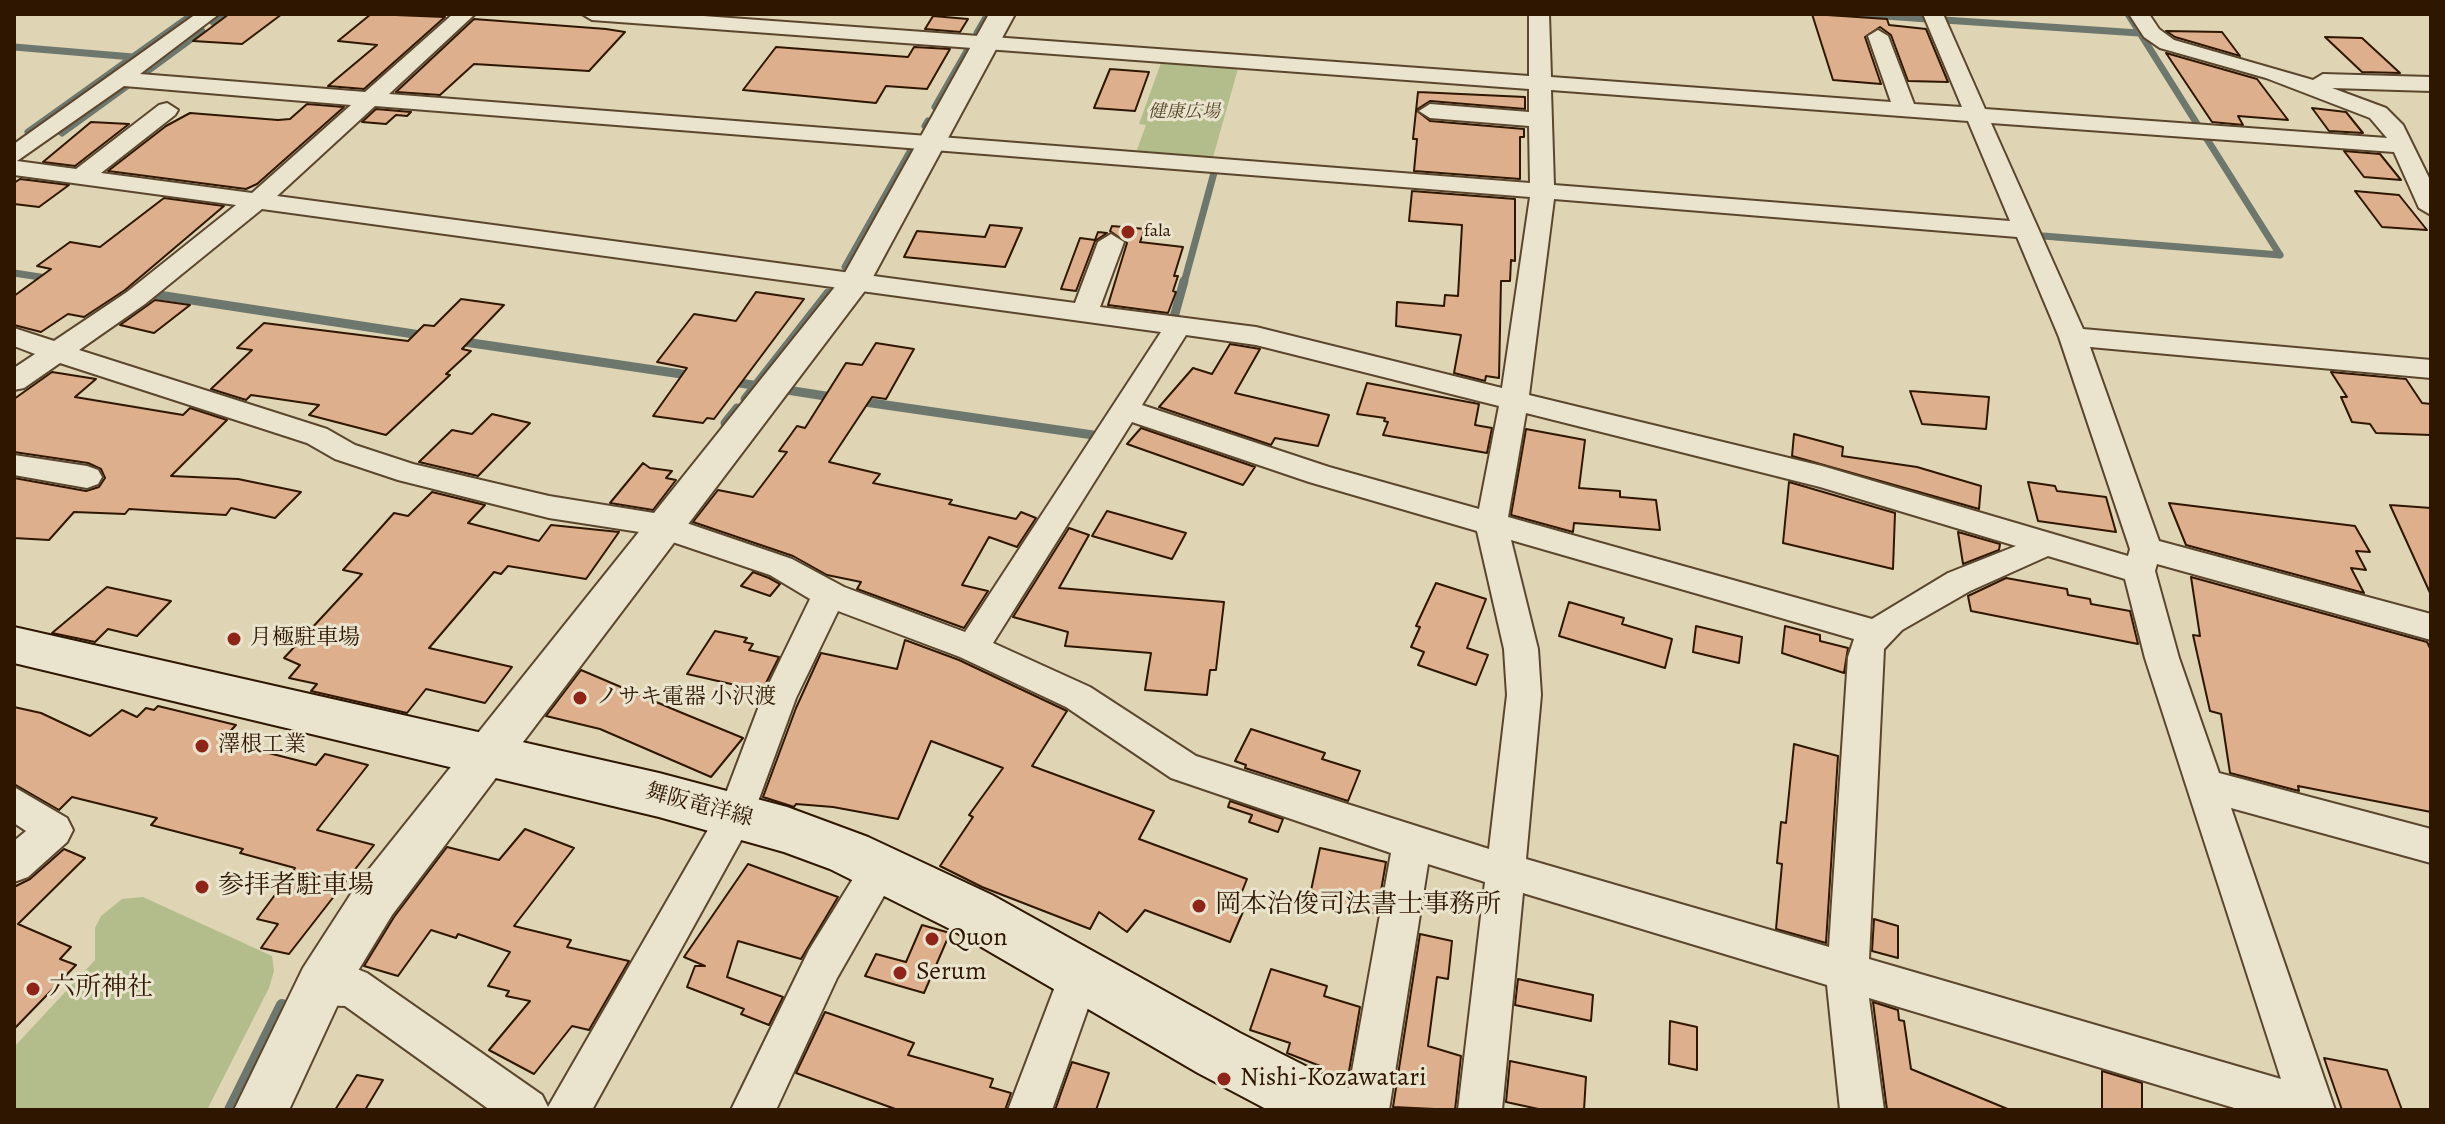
<!DOCTYPE html>
<html>
<head>
<meta charset="utf-8">
<style>
  body { margin:0 }
  #map { position:relative; width:2445px; height:1124px; overflow:hidden; background:#dfd5b4; font-family:Alegreya,serif }
  canvas { display:block }
  .frame { position:absolute; inset:0; border:16px solid #2f1600; pointer-events:none }
</style>
</head>
<body>
<div id="map">
<canvas width="2445" height="1124"></canvas>
<div class="frame"></div>
</div>
<script>
const g = document.querySelector('canvas').getContext('2d');
g.lineJoin = 'round';
function paint(path, color) { g.fillStyle = color; g.fill(path, 'evenodd'); }
const toPath = rows => new Path2D(rows.map(r => 'M' + r).join(''));
function trace(path, color, width, dash) { g.strokeStyle = color; g.lineWidth = width; g.lineCap = dash ? 'butt' : 'round'; g.setLineDash(dash || []); g.stroke(path); }
function write(font, color, halo, rows, align = 'center') {
  g.font = font + ' Alegreya,"Noto Serif JP",serif'; g.lineWidth = 6; g.setLineDash([]); g.textBaseline = 'middle'; g.strokeStyle = halo; g.fillStyle = color; for (const [text, x, y, turn = 0] of rows) {
    g.save(); g.translate(x, y); g.rotate((+turn || 0) * Math.PI / 180); g.textAlign = isNaN(turn) ? turn : align; if (halo) g.strokeText(text, 0, 0); g.fillText(text, 0, 0); g.restore();
  }
}
const green = toPath([
  [1162,60,1239,65,1212,161,1135,155,1146,125,1139,124],
  [143,897,272,956,274,971,269,988,207,1110,14,1110,14,1047,95,960,95,928,101,916,122,899]
]);
const streamFar2 = toPath([
  [1857,14,1927,19],
  [2128,14,2199,127],
  [1944,20,2139,33],
  [213,22,225,14],
  [977,33,988,14],
  [14,47,133,57],
  [138,78,202,31],
  [935,107,967,51],
  [925,126,928,121],
  [28,132,193,14],
  [62,133,131,83],
  [2205,136,2280,255],
  [2043,236,2280,255],
  [845,267,911,150],
  [14,273,53,279],
  [1184,283,1215,169]
]);
const streamFar1 = toPath([
  [152,294,427,336],
  [1174,317,1184,281],
  [458,341,695,376],
  [727,381,759,386],
  [787,390,838,398],
  [745,399,828,293],
  [858,401,1100,436],
  [725,423,737,408]
]);
const stream = toPath([
  [230,1110,282,1005]
]);
const building = toPath([
  [229,14,282,14,242,44,193,41,229,14],
  [371,14,445,17,364,89,328,86,377,45,338,41,371,14],
  [1812,14,1887,19,1889,25,1926,29,1948,82,1908,81,1891,35,1880,27,1865,37,1881,84,1833,80,1812,14],
  [933,16,968,19,960,32,925,29,933,16],
  [474,19,606,29,625,32,589,71,474,64,440,95,396,92,474,19],
  [2166,31,2222,32,2240,56,2175,37,2166,31],
  [2325,37,2362,38,2400,73,2362,72,2325,37],
  [776,47,908,57,914,47,950,49,927,89,886,86,876,103,743,90,776,47],
  [2166,53,2257,79,2288,120,2238,116,2243,125,2212,122,2166,53],
  [1110,69,1149,72,1135,111,1094,108,1110,69],
  [1418,92,1525,97,1525,109,1430,101,1416,110,1430,121,1524,129,1524,137,1520,137,1520,179,1414,171,1417,139,1413,139,1418,92],
  [307,104,344,107,257,184,246,189,108,171,166,126,190,113,278,120,290,119,307,104],
  [2312,108,2346,112,2363,133,2329,131,2312,108],
  [376,109,411,112,407,116,396,115,386,124,362,122,376,109],
  [91,122,129,124,75,166,43,162,91,122],
  [2344,151,2380,154,2401,180,2364,177,2344,151],
  [20,179,69,185,39,207,14,204,14,183,20,179],
  [1412,191,1515,199,1515,261,1511,260,1510,281,1501,281,1499,378,1486,376,1485,381,1454,373,1461,335,1396,326,1397,302,1444,306,1445,295,1458,296,1462,225,1409,221,1412,191],
  [2355,191,2399,195,2427,230,2382,227,2355,191],
  [164,198,224,206,125,290,84,317,68,314,41,332,14,325,14,296,51,269,37,266,70,242,100,247,164,198],
  [990,225,1022,228,1005,267,904,257,917,231,985,237,990,225],
  [1112,226,1145,229,1140,242,1183,247,1174,276,1178,276,1173,291,1176,292,1168,313,1108,305,1127,243,1110,231,1112,226],
  [1098,232,1107,233,1095,241,1076,291,1061,289,1080,238,1095,240,1098,232],
  [756,292,804,299,714,419,707,418,703,423,653,416,687,368,657,362,694,314,736,321,756,292],
  [461,299,504,305,462,349,471,351,446,374,450,375,386,435,309,415,319,405,251,395,246,400,211,389,252,350,237,348,264,323,408,341,424,325,434,326,461,299],
  [155,300,190,305,154,333,120,325,155,300],
  [876,343,914,349,886,399,872,397,829,462,880,474,873,483,952,500,949,504,1016,519,1021,512,1036,518,1017,547,989,537,962,585,988,591,964,628,857,589,861,582,827,575,793,556,693,522,718,490,753,497,787,452,779,451,797,426,805,428,846,363,862,365,876,343],
  [1230,344,1260,349,1235,393,1329,415,1318,446,1275,438,1271,445,1159,407,1193,368,1212,374,1230,344],
  [52,372,96,379,75,397,183,415,190,408,227,420,171,476,238,479,301,492,275,518,231,508,226,515,129,509,125,514,74,512,49,540,14,538,14,478,86,491,99,487,105,478,101,469,88,463,14,452,14,399,52,372],
  [2331,372,2406,379,2422,403,2431,404,2431,435,2376,433,2370,424,2352,422,2341,397,2347,397,2331,372],
  [1367,383,1479,404,1475,425,1492,428,1487,453,1383,435,1388,422,1384,421,1385,418,1357,414,1367,383],
  [1910,391,1989,397,1986,429,1922,424,1910,391],
  [492,414,530,423,478,476,419,462,452,430,472,434,492,414],
  [1141,428,1255,467,1243,485,1127,444,1141,428],
  [1526,429,1585,440,1579,488,1620,491,1620,497,1656,500,1660,530,1574,523,1573,532,1511,515,1526,429],
  [1794,434,1843,447,1842,456,1917,467,1981,486,1979,509,1792,456,1794,434],
  [643,463,650,468,672,471,666,478,676,480,653,510,610,503,643,463],
  [1789,482,1895,513,1893,569,1783,543,1789,482],
  [2028,482,2055,486,2057,491,2106,497,2116,532,2038,521,2028,482],
  [432,492,485,505,468,523,539,541,551,525,619,532,586,579,508,566,501,574,494,572,429,648,512,667,485,703,426,689,407,713,311,691,317,684,289,678,300,665,284,658,362,574,343,570,394,513,408,516,432,492],
  [2169,503,2355,526,2370,552,2356,551,2366,570,2351,568,2364,593,2186,545,2169,503],
  [2390,505,2431,508,2431,595,2390,505],
  [1107,511,1186,533,1172,559,1092,536,1107,511],
  [1069,528,1089,535,1059,588,1224,602,1216,670,1210,670,1207,695,1145,690,1151,653,1065,646,1068,632,1013,617,1069,528],
  [1958,532,2000,544,1999,550,1963,564,1958,532],
  [753,572,769,578,780,584,770,596,741,586,753,572],
  [2191,577,2427,642,2431,650,2431,812,2298,786,2299,791,2230,773,2221,714,2210,711,2193,635,2200,636,2191,577],
  [2006,578,2067,589,2068,595,2090,599,2091,604,2130,611,2138,644,1971,611,1968,596,2006,578],
  [1436,583,1486,599,1467,648,1488,655,1476,685,1418,665,1424,652,1411,647,1420,627,1416,626,1436,583],
  [107,587,171,601,137,636,108,629,95,642,52,633,107,587],
  [1569,602,1624,618,1622,624,1672,639,1665,668,1559,636,1569,602],
  [1696,626,1742,637,1739,663,1693,652,1696,626],
  [1785,626,1820,635,1820,641,1848,648,1844,673,1782,653,1785,626],
  [715,631,747,638,744,642,753,644,749,650,779,657,762,691,687,674,715,631],
  [905,640,959,660,1067,711,1032,766,1154,811,1139,839,1247,879,1237,904,1245,907,1230,942,1145,910,1127,932,1099,912,1090,929,982,887,940,866,973,817,969,815,1003,768,931,741,898,819,833,807,796,804,794,807,763,797,796,708,821,653,897,669,905,640],
  [581,670,675,710,743,738,711,777,600,729,546,716,581,670],
  [158,706,236,725,221,741,316,765,325,754,368,765,317,830,374,845,289,954,261,948,278,924,257,919,295,868,240,853,243,849,151,825,157,818,72,797,59,810,14,784,14,707,41,713,90,736,122,710,137,717,146,708,154,710,158,706],
  [1251,729,1325,753,1322,759,1360,771,1348,801,1245,768,1246,765,1235,761,1251,729],
  [1794,744,1838,756,1826,943,1776,929,1782,864,1777,863,1781,822,1786,823,1794,744],
  [1230,801,1283,819,1278,832,1249,822,1252,815,1228,807,1230,801],
  [525,829,574,848,514,926,571,940,567,947,629,961,589,1030,572,1026,534,1074,489,1050,530,1001,506,996,509,991,488,986,510,952,458,934,456,938,431,930,398,976,364,966,394,917,447,847,499,860,525,829],
  [1320,848,1386,862,1377,914,1309,900,1320,848],
  [64,849,85,858,18,924,71,947,60,959,76,965,14,1029,14,887,30,879,64,849],
  [748,864,838,897,801,959,738,941,727,977,783,997,769,1025,741,1014,744,1009,687,987,695,966,705,966,684,957,748,864],
  [1874,919,1898,926,1898,958,1872,951,1874,919],
  [922,925,950,933,924,993,865,976,876,954,906,962,922,925],
  [1420,934,1452,941,1448,979,1437,977,1428,1046,1461,1056,1455,1110,1393,1107,1420,934],
  [1271,969,1327,986,1324,996,1360,1007,1347,1083,1319,1070,1320,1066,1287,1053,1290,1043,1250,1030,1271,969],
  [1518,979,1593,995,1591,1021,1515,1005,1518,979],
  [1873,1002,1898,1010,1899,1020,1904,1021,1911,1069,2010,1110,1887,1110,1873,1002],
  [825,1012,914,1043,908,1055,993,1079,990,1087,1011,1093,1005,1110,898,1110,796,1073,825,1012],
  [1670,1021,1697,1027,1697,1070,1669,1064,1670,1021],
  [2324,1058,2387,1070,2402,1110,2342,1110,2324,1058],
  [1510,1061,1586,1077,1584,1110,1543,1110,1506,1102,1510,1061],
  [1072,1062,1109,1073,1096,1110,1055,1110,1072,1062],
  [2102,1071,2142,1083,2142,1110,2102,1110,2102,1071],
  [357,1075,383,1080,365,1110,335,1110,357,1075]
]);
const minor = toPath([
  [196,14,219,14,140,74,365,92,453,14,475,14,389,94,1530,183,1529,126,1430,118,1419,111,1430,104,1529,112,1529,89,592,20,582,14,676,14,1529,76,1529,14,1549,14,1551,77,1891,102,1868,36,1878,30,1888,36,1914,104,1962,107,1923,14,1943,14,1985,109,2387,138,2370,118,2266,78,2160,48,2144,37,2129,14,2149,14,2159,29,2174,40,2313,80,2323,74,2431,77,2431,91,2332,88,2386,108,2403,125,2431,182,2431,215,2419,208,2394,152,1991,123,2083,329,2431,360,2431,378,2090,347,2159,541,2431,614,2431,640,2157,564,2155,571,2179,658,2219,773,2431,829,2431,863,2231,808,2335,1110,2241,1110,1869,998,1884,1110,1840,1110,1827,985,1523,893,1502,1110,1458,1110,1485,882,1428,864,1389,1110,1345,1110,1391,853,1171,778,1066,707,960,657,838,611,796,698,749,826,592,1110,490,1110,345,1006,321,1005,306,999,300,985,306,971,321,965,352,967,367,973,542,1095,548,1107,720,809,762,698,810,599,770,575,646,533,549,518,398,480,335,459,307,443,60,363,24,388,14,390,14,368,35,354,14,346,14,328,54,341,127,292,236,205,14,175,14,144,196,14],
  [124,86,351,105,252,193,101,173,175,115,178,110,167,103,159,105,76,169,17,161,124,86],
  [1551,90,1968,121,2010,221,1554,185,1551,90],
  [375,106,1530,197,1502,388,1256,327,1100,307,1124,242,1111,234,1098,242,1075,303,277,196,375,106],
  [1554,199,2017,237,2059,337,2130,549,2128,556,1822,466,1529,395,1554,199],
  [262,209,1161,332,965,632,844,587,792,559,660,514,549,496,413,464,355,445,327,429,79,350,145,304,262,209],
  [1186,335,1256,345,1499,406,1479,509,1329,467,1142,405,1186,335],
  [1526,413,1820,487,2016,546,1948,573,1872,619,1508,517,1526,413],
  [1132,422,1309,482,1477,531,1504,649,1507,695,1489,849,1196,756,1090,687,993,643,1132,422],
  [1511,540,1854,639,1848,657,1829,947,1526,859,1541,695,1538,649,1511,540],
  [2048,556,2125,579,2145,658,2281,1079,1869,959,1884,649,1902,630,1970,591,2048,556],
  [14,455,87,466,98,470,102,477,98,484,87,488,14,475,14,455],
  [14,787,67,818,73,830,67,842,28,877,14,882,14,841,26,831,14,823,14,787],
  [881,851,895,856,900,868,837,978,776,1110,731,1110,809,950,867,856,881,851],
  [1085,958,1099,963,1105,977,1088,1008,1052,1110,1008,1110,1056,984,1071,963,1085,958]
]);
const tertiary = toPath([
  [989,14,1015,14,867,288,392,915,339,1002,289,1110,234,1110,303,968,358,883,842,278,989,14]
]);
const secondary = toPath([
  [14,627,659,773,787,807,868,837,992,895,1240,1033,1351,1089,1360,1110,1268,1110,1198,1073,954,931,830,869,784,852,659,817,14,663,14,627]
]);
const markers = [
  [1128,232,8,"#8f2418"],
  [234,639,8,"#8f2418"],
  [580,698,8,"#8f2418"],
  [202,746,8,"#8f2418"],
  [202,887,8,"#8f2418"],
  [1199,906,8,"#8f2418"],
  [932,939,8,"#8f2418"],
  [900,973,8,"#8f2418"],
  [33,989,8,"#8f2418"],
  [1224,1079,8,"#8f2418"]
];
const farParknames = [
  ["健康広場",1184,113]
];
const farPoinames = [
  ["fala",1144,232]
];
const poiNames = [
  ["月極駐車場",250,639],
  ["ノサキ電器 小沢渡",596,698],
  ["澤根工業",218,746]
];
const streetNames = [
  ["舞阪竜洋線",699,806,15]
];
const nearPoinames = [
  ["参拝者駐車場",218,887],
  ["岡本治俊司法書士事務所",1215,906],
  ["Quon",948,939],
  ["Serum",916,973],
  ["六所神社",49,989],
  ["Nishi-Kozawatari",1240,1079]
];
paint(green, '#b3bd8c');
trace(streamFar2, '#6d776d', 7);
trace(streamFar1, '#6d776d', 9);
trace(stream, '#6d776d', 12);
paint(building, '#ddaf8c');
trace(building, '#2f1600', 2);
trace(minor, '#5b462d', 4);
trace(tertiary, '#5b462d', 4);
trace(secondary, '#2f1600', 4);
paint(minor, '#eae4ce');
paint(tertiary, '#eae4ce');
paint(secondary, '#eae4ce');
for (const [x, y, r, color] of markers) { const dot = new Path2D(); dot.arc(x, y, r, 0, 2 * Math.PI); g.fillStyle = color; g.fill(dot); trace(dot, '#eae4ce', 3); }
write('italic 18px', '#57482a', '#eae4ce', farParknames);
write('18px', '#2f1600', '#eae4ce', farPoinames, 'left');
write('22px', '#2f1600', '#eae4ce', poiNames, 'left');
write('22px', '#2f1600', '#eae4ce', streetNames);
write('26px', '#2f1600', '#eae4ce', nearPoinames, 'left');
</script>
</body>
</html>
